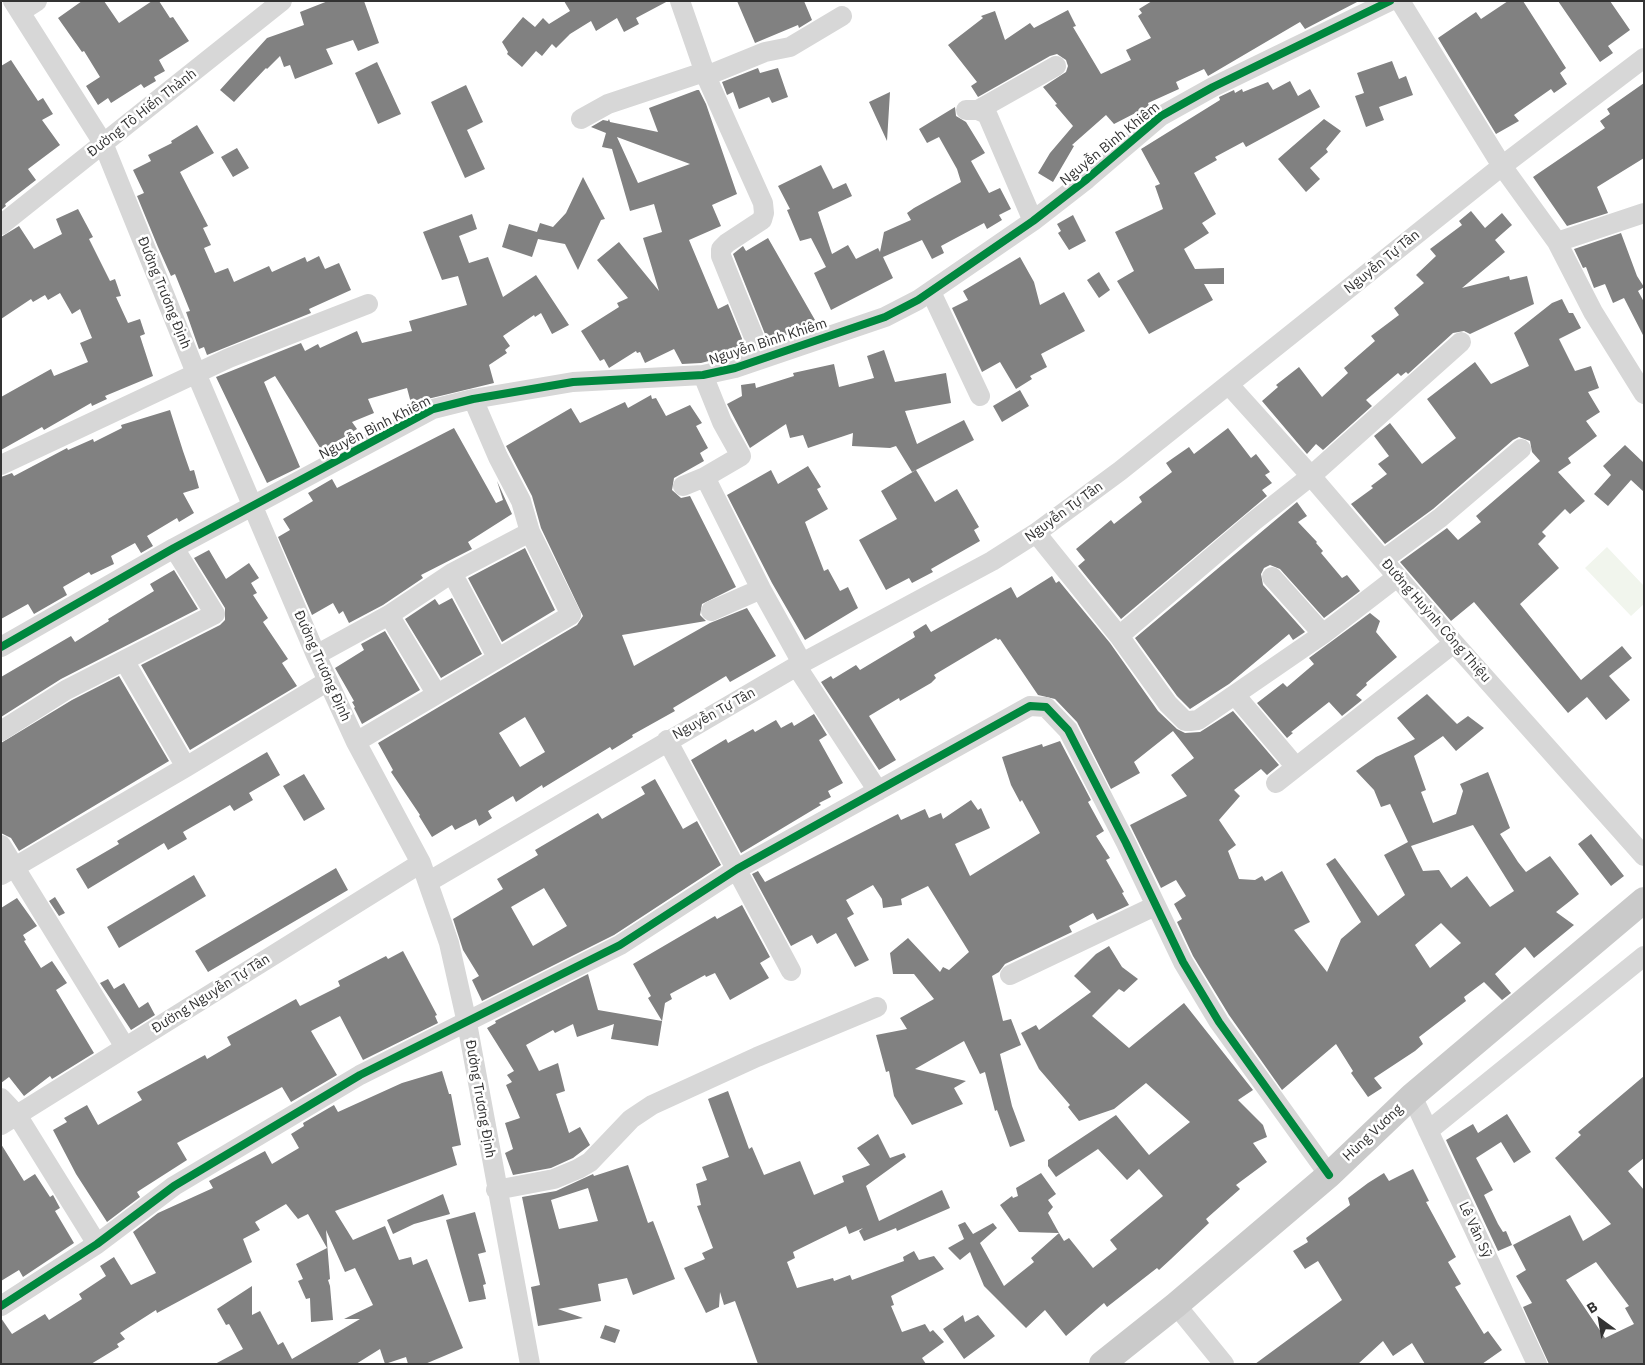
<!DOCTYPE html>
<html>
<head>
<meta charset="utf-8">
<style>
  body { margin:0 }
  #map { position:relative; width:1645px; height:1365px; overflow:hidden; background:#fff; font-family:"IBM Plex Sans",sans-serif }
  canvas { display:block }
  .frame { position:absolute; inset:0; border:2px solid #333; pointer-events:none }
  .north { position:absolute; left:1575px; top:1295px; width:50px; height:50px; -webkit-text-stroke:4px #fff; paint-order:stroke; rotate:328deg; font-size:14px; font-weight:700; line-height:20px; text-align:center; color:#333 }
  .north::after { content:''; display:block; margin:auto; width:18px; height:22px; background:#333; clip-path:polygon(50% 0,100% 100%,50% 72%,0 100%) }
</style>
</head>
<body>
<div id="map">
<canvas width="1645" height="1365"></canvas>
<div class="frame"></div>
<div class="north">B</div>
</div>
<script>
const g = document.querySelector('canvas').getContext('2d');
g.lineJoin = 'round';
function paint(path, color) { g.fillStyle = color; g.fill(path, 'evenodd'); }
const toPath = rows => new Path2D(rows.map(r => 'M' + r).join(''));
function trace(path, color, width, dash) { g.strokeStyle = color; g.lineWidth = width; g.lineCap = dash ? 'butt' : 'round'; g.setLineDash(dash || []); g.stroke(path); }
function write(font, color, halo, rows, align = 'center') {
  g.font = font + ' "IBM Plex Sans",sans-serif'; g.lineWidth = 5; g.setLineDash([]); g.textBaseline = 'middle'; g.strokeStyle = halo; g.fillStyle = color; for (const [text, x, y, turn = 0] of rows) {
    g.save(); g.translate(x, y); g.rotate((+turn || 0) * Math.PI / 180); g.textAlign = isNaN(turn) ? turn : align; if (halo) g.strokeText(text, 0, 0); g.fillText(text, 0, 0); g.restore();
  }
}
const green = toPath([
  [1607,547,1644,586,1644,604,1631,616,1585,568]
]);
const building = toPath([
  [82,1,104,1,119,23,152,1,159,1,170,18,173,17,189,41,159,60,165,71,154,77,156,81,144,88,141,84,111,103,108,98,98,105,86,86,100,77,84,51,82,52,58,18],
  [328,1,364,1,379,43,358,51,353,40,326,49,333,64,295,79,290,65,284,67,280,56,267,69,266,68,234,102,220,90,267,38,304,25,300,12],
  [564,1,668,1,636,18,639,24,624,32,617,18,596,31,591,21,570,34,556,48,552,44,542,56,536,51,522,67,507,54,508,52,502,42,523,17,535,27,543,18,549,24,570,11],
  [737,1,804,1,812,20,799,28,798,25,755,43],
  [1152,1,1359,1,1305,29,1300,22,1208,76,1204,69,1176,82,1179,89,1148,103,1149,106,1114,124,1106,115,1072,145,1074,146,1053,182,1038,173,1050,153,1073,126,1055,105,1057,104,1043,87,1066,72,1068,66,1066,60,1057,54,1050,56,978,97,971,86,977,82,948,45,983,18,981,16,995,11,1005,40,1030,23,1034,28,1068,10,1076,26,1073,27,1101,74,1131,60,1126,50,1151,38,1138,16,1142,13,1139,9],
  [1508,1,1523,1,1566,68,1560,73,1567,84,1554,93,1551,89,1514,115,1519,121,1496,134,1438,38,1476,12,1481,19],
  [1558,1,1610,1,1630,30,1608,46,1613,53,1600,62],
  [11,60,38,101,43,98,53,114,42,120,60,145,28,169,36,180,5,204,6,206,1,210,1,66],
  [1392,61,1399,79,1406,76,1413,95,1379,107,1384,120,1366,127,1355,96,1364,93,1357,73],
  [377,62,401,114,378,124,355,73],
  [758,68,760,73,778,68,788,97,772,103,769,97,739,109,733,92,727,95,722,82],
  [1290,81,1298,96,1310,89,1320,107,1246,147,1243,142,1215,157,1217,160,1194,173,1216,214,1202,223,1209,233,1184,249,1195,269,1224,268,1224,284,1204,284,1213,300,1149,334,1117,281,1134,271,1115,232,1163,209,1155,186,1160,184,1141,149,1220,100,1219,97,1234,90,1235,93,1242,89,1243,92,1268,82,1273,90],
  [1644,83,1644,158,1597,187,1608,213,1567,226,1533,177,1605,128,1600,121,1610,114,1607,109],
  [466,85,483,122,467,130,485,169,465,178,431,102],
  [697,90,699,90,706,104,737,194,712,205,721,226,689,240,718,309,728,304,747,351,701,363,682,364,674,349,645,363,640,352,637,353,636,351,609,368,604,359,600,361,581,331,619,307,617,303,628,298,597,260,619,242,659,291,643,238,662,232,654,204,630,211,612,149,602,147,606,133,591,127,603,120,608,121,609,119,610,122,658,132,649,108],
  [617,137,690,164,638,183],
  [890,92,887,141,869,102],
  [955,107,956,116,966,122,985,153,971,161,989,193,1000,188,1011,209,999,215,1002,220,987,229,984,223,941,246,944,253,932,259,922,240,883,257,893,278,831,310,814,273,826,267,811,238,800,241,787,210,790,209,778,186,821,165,833,189,846,183,852,196,818,212,832,254,848,245,856,259,878,248,880,252,884,232,911,220,907,213,914,208,961,182,957,169,939,137,927,143,919,129],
  [1324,119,1341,131,1326,149,1328,152,1310,168,1320,179,1306,192,1278,159],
  [197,125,214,153,180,172,208,226,203,228,211,245,204,248,215,273,228,268,234,282,269,266,272,272,305,257,307,262,319,256,325,269,339,263,351,290,309,309,311,313,207,355,204,347,199,349,186,312,190,311,175,274,171,276,158,247,137,196,144,193,133,170,151,161,148,155,172,143,171,141],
  [237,148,249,168,233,177,221,157],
  [583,177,605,219,601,220,578,270,565,244,538,239,532,257,502,247,509,224,537,232,540,223,553,227,566,213],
  [78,209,93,237,89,239,110,281,115,279,121,296,116,297,128,323,140,319,145,334,140,336,153,376,105,396,107,399,92,406,91,403,44,430,42,427,1,450,1,397,51,369,54,376,88,362,80,343,92,338,80,309,72,314,60,293,48,300,45,295,33,302,31,299,1,319,1,237,19,226,34,249,62,234,56,219],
  [1471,211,1485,228,1502,213,1512,225,1495,240,1505,252,1462,288,1509,276,1510,280,1527,276,1534,304,1470,334,1464,331,1453,333,1408,374,1406,372,1401,376,1398,373,1366,400,1372,406,1323,450,1316,444,1307,454,1262,401,1278,387,1276,385,1299,367,1322,397,1348,373,1344,368,1375,341,1371,336,1399,315,1394,308,1424,283,1416,275,1436,256,1430,249,1462,225,1459,221],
  [472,214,477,229,459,236,469,263,488,257,503,297,536,275,569,325,552,334,541,313,535,317,534,315,503,336,510,346,505,350,507,353,489,365,494,383,411,403,407,388,368,399,374,413,352,422,357,429,322,451,275,376,264,382,300,467,267,483,216,377,301,343,305,351,318,344,320,348,357,331,362,343,412,331,409,321,467,305,458,276,442,280,423,232],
  [1073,215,1086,241,1069,250,1058,233,1061,231,1057,224],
  [1621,233,1637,276,1644,287,1638,291,1644,302,1644,337,1624,298,1613,303,1605,284,1594,288,1586,267,1583,268,1574,249],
  [768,238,815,320,769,344,733,254,743,246,746,251],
  [1020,257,1034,282,1040,305,1064,292,1085,331,1041,354,1047,367,1030,376,1032,379,1016,389,1000,362,982,372,952,308,968,300,963,291],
  [1099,272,1110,290,1099,298,1087,280],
  [1562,299,1569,313,1573,313,1581,328,1559,339,1575,371,1591,366,1599,388,1588,392,1600,412,1586,421,1597,436,1568,458,1571,463,1558,472,1585,501,1570,514,1565,509,1542,532,1546,536,1538,544,1559,568,1520,604,1581,680,1622,646,1632,658,1609,676,1630,700,1606,720,1587,697,1568,713,1474,602,1451,621,1400,562,1447,528,1458,540,1481,522,1476,516,1540,461,1532,452,1530,441,1519,437,1513,440,1433,509,1385,544,1351,504,1373,488,1371,486,1387,474,1378,464,1389,456,1374,436,1390,423,1422,464,1456,438,1427,399,1475,362,1491,384,1529,366,1514,333,1552,303],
  [884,350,895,382,946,373,951,403,905,411,917,444,964,420,974,440,912,472,896,446,890,448,852,446,853,433,808,448,803,435,790,438,786,424,750,448,727,404,742,396,741,385,755,383,756,388,794,376,793,373,834,364,839,387,874,378,867,356],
  [1020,390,1029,406,1002,422,993,406],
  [651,395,652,399,656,398,666,416,690,405,702,423,696,426,708,448,700,453,704,461,674,478,672,490,681,498,690,496,736,587,702,604,700,615,706,621,622,635,634,666,710,623,747,608,776,656,730,682,726,676,673,708,675,711,632,735,633,737,612,750,610,747,543,788,542,785,516,802,513,796,488,811,492,818,479,826,476,819,455,830,452,825,432,837,419,816,420,815,391,772,393,770,378,743,577,625,583,616,541,528,532,496,506,446,571,408,580,423,625,402,628,408],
  [525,717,545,752,520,767,499,733],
  [170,410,183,451,190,471,194,470,199,488,183,493,194,513,179,522,177,518,147,536,153,546,141,553,135,543,111,556,114,564,91,575,89,572,63,587,67,595,34,614,28,604,1,619,1,477,12,473,14,476,67,448,68,450,93,439,94,442,122,428,121,425],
  [454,428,496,503,503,500,497,481,512,514,468,542,472,549,421,575,423,578,383,605,349,623,343,611,339,614,333,603,312,615,278,537,290,530,283,519,313,501,308,493,332,479,337,488],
  [1228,428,1251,458,1256,454,1270,472,1265,475,1272,483,1262,490,1267,496,1121,619,1078,566,1085,560,1076,549,1111,520,1114,524,1142,502,1139,497,1172,472,1166,463,1189,447,1194,454],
  [1625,445,1644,463,1644,492,1631,480,1608,506,1594,494,1611,475,1603,466],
  [808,466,821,487,817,489,828,509,805,522,824,571,828,569,840,591,848,587,858,608,805,640,772,583,727,495,771,470,778,484],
  [916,470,935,502,957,489,979,527,974,530,980,541,931,569,933,572,912,583,909,578,886,590,859,540,897,519,881,491],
  [1297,502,1307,516,1298,522,1317,542,1316,543,1323,551,1321,553,1342,578,1347,575,1360,591,1324,618,1280,569,1270,565,1264,568,1261,574,1263,585,1305,632,1293,640,1289,634,1229,684,1190,709,1177,696,1135,638],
  [525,548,555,610,502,642,468,578],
  [209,550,226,579,249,563,259,578,251,583,257,593,253,595,268,618,263,622,288,659,282,663,297,686,190,750,141,665,220,625,225,620,225,608,194,558],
  [174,570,198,609,61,679,1,717,1,677,71,636,75,642,109,621,108,619,154,591,150,584],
  [1052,576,1056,583,1059,581,1110,643,1158,711,1177,729,1185,733,1200,732,1233,711,1279,765,1267,775,1261,769,1234,790,1240,796,1219,820,1236,845,1228,851,1239,879,1255,880,1262,876,1265,881,1282,871,1310,922,1294,930,1327,972,1341,939,1361,922,1326,864,1335,858,1378,916,1405,895,1384,855,1408,842,1390,804,1381,807,1374,790,1356,771,1376,757,1415,739,1397,718,1427,694,1457,724,1468,716,1484,728,1456,751,1443,736,1414,756,1426,790,1421,792,1433,823,1456,814,1463,791,1460,784,1488,772,1510,828,1500,834,1518,862,1526,872,1550,856,1579,894,1556,912,1574,925,1534,958,1525,947,1495,974,1511,993,1502,1000,1484,982,1464,997,1466,1001,1419,1037,1423,1044,1415,1051,1374,1078,1382,1088,1368,1097,1351,1073,1353,1071,1336,1044,1282,1090,1229,1015,1193,956,1177,922,1182,919,1174,904,1186,896,1176,880,1161,888,1130,825,1187,796,1171,775,1194,758,1173,731,1134,762,1140,773,1111,789,1077,722,1055,699,1038,695,1000,639,998,640,996,638,934,675,936,678,931,683,900,701,899,698,869,716,896,760,879,770,821,682,831,676,833,679,856,665,860,670,915,637,913,632,926,624,931,632,1011,587,1017,598],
  [1473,825,1514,891,1490,907,1467,876,1451,888,1439,870,1423,871,1411,846],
  [1441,923,1461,943,1430,968,1415,945],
  [452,598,482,654,441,678,405,619,435,599,439,605],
  [1370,613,1380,621,1376,632,1397,657,1366,683,1367,685,1356,695,1362,700,1342,716,1329,702,1291,732,1293,733,1287,738,1257,703,1283,683,1287,687,1314,664,1309,658],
  [385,631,420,690,362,724,354,708,355,707,352,702,354,701,335,668,364,650,361,644],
  [119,676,169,761,19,851,11,838,1,833,1,743,72,700],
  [814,714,827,735,819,740,843,783,828,791,831,797,819,803,821,805,741,853,691,760,726,739,728,743,753,729,755,732,776,720,781,728,792,722,794,726],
  [1060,741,1091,800,1088,802,1104,831,1096,836,1110,858,1106,860,1124,892,1122,893,1129,905,1097,920,1093,913,1069,926,1072,932,1005,964,999,972,992,976,1003,1021,1011,1019,1021,1045,1000,1054,1012,1106,1025,1141,1010,1147,997,1110,995,1111,985,1072,980,1074,964,1041,915,1069,966,1081,954,1088,963,1104,912,1125,894,1096,889,1071,886,1072,876,1035,907,1029,900,1018,934,999,914,974,893,974,890,953,908,938,940,972,943,967,949,970,969,952,928,886,901,899,902,905,883,908,882,899,873,885,846,900,854,914,847,918,869,960,855,967,836,933,817,944,812,935,791,946,752,874,758,871,765,882,898,814,901,820,925,809,929,818,941,813,943,819,971,800,978,810,981,808,990,828,955,844,970,876,1040,833,1022,800,1020,802,1011,785,1002,757,1042,744,1043,747],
  [267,752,280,775,249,793,253,800,234,811,230,805,183,832,187,839,168,850,164,843,88,889,76,869,119,844,117,841],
  [304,774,325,809,304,821,283,786],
  [655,779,683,829,697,821,721,865,614,935,482,1001,472,980,479,976,463,950,453,919,503,889,497,879,538,855,535,850,598,813,602,819,645,794,641,787],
  [544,888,567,926,533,946,511,907],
  [1591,834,1624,876,1611,886,1578,844],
  [336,868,348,890,208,972,195,951],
  [194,875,206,896,119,948,107,927],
  [55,897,65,913,59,916,49,901],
  [17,898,37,926,23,935,26,940,24,941,41,968,52,961,67,983,56,990,94,1053,52,1079,50,1076,24,1096,9,1077,1,1083,1,908],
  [742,905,770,957,760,963,769,978,730,1000,715,973,706,977,705,975,670,994,672,999,665,1003,658,1046,611,1039,614,1024,577,1037,573,1024,555,1033,553,1030,526,1045,539,1071,558,1063,565,1091,556,1094,569,1133,580,1127,590,1145,573,1158,551,1168,513,1175,505,1153,513,1149,505,1123,520,1118,506,1085,512,1082,507,1075,514,1071,487,1028,496,1023,495,1021,588,974,598,1010,662,1021,648,998,651,996,633,964,715,916,717,919],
  [1109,946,1122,967,1138,979,1124,992,1119,989,1092,1016,1129,1048,1184,1003,1253,1090,1238,1100,1263,1125,1267,1137,1253,1143,1267,1162,1236,1185,1240,1189,1206,1219,1209,1223,1171,1259,1159,1270,1157,1268,1107,1307,1104,1303,1066,1336,1045,1310,1026,1328,984,1286,970,1252,960,1260,948,1248,964,1239,958,1225,965,1222,973,1234,993,1223,997,1228,980,1243,1004,1286,1034,1262,1031,1258,1059,1233,1064,1241,1069,1238,1093,1268,1117,1249,1110,1240,1163,1196,1139,1169,1127,1180,1098,1149,1056,1177,1048,1166,1048,1160,1116,1115,1149,1155,1190,1122,1146,1083,1114,1109,1079,1121,1068,1107,1070,1105,1039,1069,1021,1033,1036,1025,1039,1030,1091,992,1074,976,1096,954],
  [403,951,437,1015,435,1016,438,1023,363,1060,340,1016,311,1031,337,1075,291,1102,282,1087,177,1143,187,1160,137,1192,140,1197,107,1222,76,1174,53,1130,67,1122,64,1118,87,1105,98,1125,142,1100,137,1092,205,1055,207,1059,231,1045,227,1037,296,999,300,1006,340,986,338,981,386,956,388,959],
  [108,979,114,989,124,983,139,1008,148,1002,155,1015,131,1030,100,983],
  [442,1071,449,1094,451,1094,461,1145,452,1147,457,1165,335,1211,353,1240,385,1226,399,1260,411,1257,413,1265,427,1259,463,1348,425,1364,408,1364,406,1357,385,1364,380,1349,356,1364,215,1364,243,1349,229,1324,226,1325,217,1309,252,1286,252,1315,260,1311,278,1345,283,1342,292,1359,360,1319,344,1319,373,1305,355,1268,345,1272,326,1230,330,1279,328,1280,330,1286,333,1320,311,1322,310,1298,306,1299,298,1281,303,1279,296,1264,327,1248,308,1214,298,1219,286,1204,255,1222,260,1230,243,1239,252,1262,157,1313,156,1310,120,1333,125,1339,117,1344,119,1347,91,1364,1,1364,1,1318,12,1334,45,1314,49,1320,82,1299,79,1294,106,1276,100,1266,114,1257,131,1285,156,1273,133,1232,158,1213,213,1188,209,1181,265,1151,272,1164,299,1148,291,1134,304,1126,303,1123,334,1105,338,1112,402,1083],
  [1644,1076,1644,1158,1628,1171,1644,1190,1644,1364,1549,1364,1523,1307,1532,1303,1516,1276,1526,1270,1513,1245,1570,1215,1583,1241,1611,1224,1555,1158,1581,1135,1578,1132],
  [1596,1262,1629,1306,1625,1308,1634,1324,1605,1338,1566,1280],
  [728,1091,749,1149,752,1147,764,1175,800,1161,814,1195,844,1182,842,1176,870,1165,857,1148,878,1134,890,1158,904,1153,906,1157,866,1186,879,1221,942,1190,950,1208,897,1231,896,1228,864,1241,859,1231,863,1228,849,1234,846,1226,793,1252,795,1258,787,1262,797,1288,833,1278,834,1281,850,1275,852,1280,904,1261,903,1257,914,1251,919,1260,934,1256,944,1269,891,1296,894,1305,891,1306,902,1332,925,1324,930,1332,933,1330,944,1342,922,1358,926,1364,758,1364,735,1301,724,1305,720,1292,719,1307,706,1313,684,1268,705,1259,702,1253,713,1248,697,1206,701,1205,696,1184,707,1180,702,1167,729,1157,708,1099],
  [1507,1114,1531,1152,1514,1163,1501,1142,1476,1158,1493,1190,1484,1195,1498,1224,1503,1232,1506,1231,1512,1245,1498,1251,1446,1140,1473,1124,1478,1133],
  [1,1144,24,1181,35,1174,50,1197,53,1195,60,1208,55,1211,74,1243,23,1277,19,1270,1,1281],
  [628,1165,648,1223,653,1221,675,1279,633,1295,627,1278,598,1284,601,1301,558,1309,583,1318,538,1326,531,1287,540,1285,522,1197,556,1191,593,1174,594,1176],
  [588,1188,598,1221,559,1229,551,1200],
  [1413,1169,1429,1201,1426,1202,1456,1257,1448,1262,1461,1284,1455,1287,1484,1334,1488,1331,1502,1350,1482,1364,1425,1364,1412,1343,1393,1356,1383,1341,1358,1364,1255,1364,1342,1300,1318,1261,1305,1269,1293,1251,1308,1242,1306,1238,1350,1205,1348,1198,1368,1183,1384,1173,1389,1181],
  [1041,1173,1056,1194,1048,1200,1053,1207,1048,1213,1059,1233,1019,1232,1000,1205,1012,1196,1013,1198,1018,1196,1016,1188],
  [443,1194,450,1214,414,1224,393,1234,387,1220],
  [475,1212,486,1252,478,1254,486,1284,483,1285,486,1299,469,1302,446,1220],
  [963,1315,965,1322,978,1315,995,1336,964,1359,943,1329],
  [605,1325,620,1330,615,1343,600,1338]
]);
const minor = toPath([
  [13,1,103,143,196,373,316,655,356,742,421,863,449,943,467,1023,530,1364],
  [680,1,706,76,763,203,764,213,762,220,727,243,721,249,721,256,762,357],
  [1400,1,1502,166,1557,242,1593,312,1644,394],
  [20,12,37,1],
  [706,76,765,52,790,47,842,16],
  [966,110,978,110,987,114,1033,221],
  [978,110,1056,66],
  [581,119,608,104,704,72],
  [1,225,282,1],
  [1557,242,1644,213],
  [931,292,980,396],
  [703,375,722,422,741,456,705,477,761,589,802,663],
  [1229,385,1311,476,1454,643,1644,856],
  [1,465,229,358,368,304],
  [683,486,705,477],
  [1036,533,1119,636,1168,704,1185,721,1190,721,1198,720,1323,634,1397,577],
  [1383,560,1440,518,1521,449],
  [452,573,497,657],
  [1272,577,1323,634],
  [711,611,761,589],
  [389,615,436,693],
  [1119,636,1254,521,1311,476,1461,342],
  [1,647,174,548,433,409,473,399,573,382,703,375,735,368,885,317,918,300,1033,221,1087,179,1161,116,1213,87,1390,1],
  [316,655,389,615,452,573,530,532],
  [125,662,186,767],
  [797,667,878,791],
  [1235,695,1296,767],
  [1,731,66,690,215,614,174,548],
  [667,740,791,971],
  [356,742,571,615,530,532,521,501,498,457,473,399],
  [1276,783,1454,643],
  [1,845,125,1047],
  [1,875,186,767,328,681],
  [428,882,802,663,992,561,1036,533,1120,471,1502,166,1644,58],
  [1010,975,1155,906],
  [1412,1096,1537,1364],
  [1,1098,17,1115,97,1244],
  [1,1125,421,863],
  [1428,1131,1644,956],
  [496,1190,554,1179,578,1169,590,1162,631,1119,652,1105,757,1057,877,1007],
  [1176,1305,1224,1364],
  [1,1306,97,1244,174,1186,360,1075,620,945,737,869,1030,706,1046,707,1068,730,1126,843,1183,962,1219,1022,1329,1175]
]);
const major = toPath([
  [1102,1364,1176,1305,1329,1175,1412,1096,1644,900]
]);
const cycleway = toPath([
  [1,647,174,548,433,409,473,399,573,382,703,375,735,368,885,317,918,300,1033,221,1087,179,1161,116,1213,87,1390,1],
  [1,1306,97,1244,174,1186,360,1075,620,945,737,869,1030,706,1046,707,1068,730,1126,843,1183,962,1219,1022,1329,1175]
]);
const streetNames = [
  ["Đường Tô Hiến Thành",142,113,-38],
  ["Nguyễn Bình Khiêm",1110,144,-39],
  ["Nguyễn Tự Tân",1382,262,-39],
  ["Đường Trương Định",164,293,68],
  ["Nguyễn Bình Khiêm",768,342,-18],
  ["Nguyễn Bình Khiêm",375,428,-27],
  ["Nguyễn Tự Tân",1064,512,-36],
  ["Đường Huỳnh Công Thiệu",1436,621,49],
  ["Đường Trương Định",322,666,66],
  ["Nguyễn Tự Tân",714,714,-29],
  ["Đường Nguyễn Tự Tân",211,994,-32],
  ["Đường Trương Định",480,1099,80],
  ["Hùng Vương",1373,1133,-43],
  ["Lê Văn Sỹ",1475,1230,65]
];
paint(green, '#f1f5ed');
paint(building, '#818181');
trace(minor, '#d7d7d7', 20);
trace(major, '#cacaca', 26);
trace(cycleway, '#00873e', 8);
write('14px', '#333', '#fff', streetNames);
</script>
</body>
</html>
